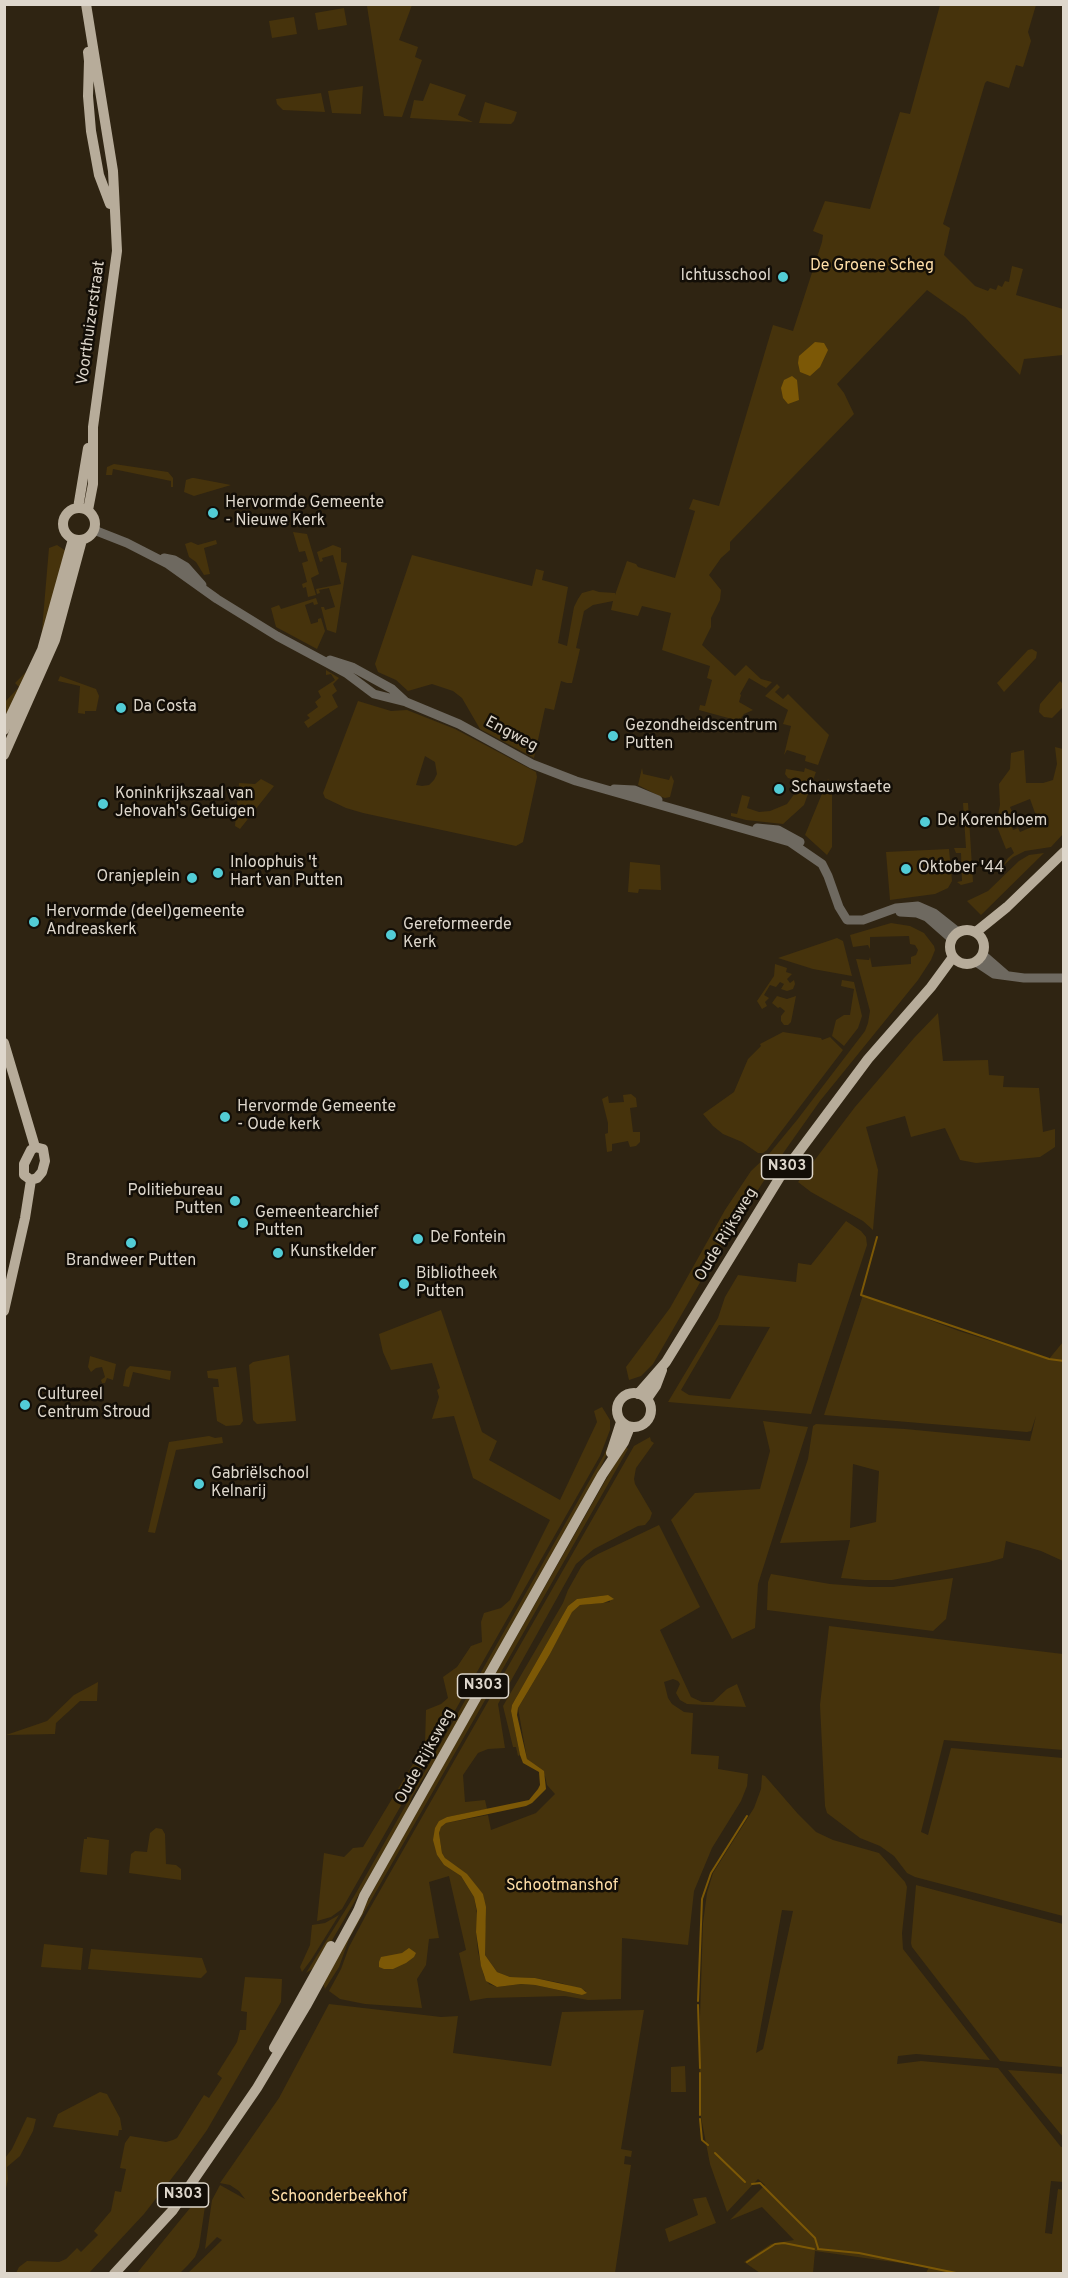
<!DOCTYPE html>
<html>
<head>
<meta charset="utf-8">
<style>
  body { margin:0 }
  #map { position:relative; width:1068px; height:2278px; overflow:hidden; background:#2f2412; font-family:Overpass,sans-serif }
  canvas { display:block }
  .frame { position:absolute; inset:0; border:6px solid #ded7cc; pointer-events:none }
</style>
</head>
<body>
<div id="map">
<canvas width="1068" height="2278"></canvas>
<div class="frame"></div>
</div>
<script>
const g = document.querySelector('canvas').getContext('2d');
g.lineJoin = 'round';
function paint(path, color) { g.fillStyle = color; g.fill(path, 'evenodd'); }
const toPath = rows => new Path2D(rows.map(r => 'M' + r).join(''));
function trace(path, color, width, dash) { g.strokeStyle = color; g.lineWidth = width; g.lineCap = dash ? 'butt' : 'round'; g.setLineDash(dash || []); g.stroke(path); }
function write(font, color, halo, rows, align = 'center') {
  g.font = font + ' Overpass,sans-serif'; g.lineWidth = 5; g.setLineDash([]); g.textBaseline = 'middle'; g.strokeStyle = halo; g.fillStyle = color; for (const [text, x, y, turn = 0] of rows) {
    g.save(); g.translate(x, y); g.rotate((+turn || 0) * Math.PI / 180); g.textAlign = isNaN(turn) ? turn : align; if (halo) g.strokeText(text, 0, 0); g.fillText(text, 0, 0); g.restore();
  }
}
const green = toPath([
  [378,5,412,5,399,40,418,47,415,57,422,60,402,117,384,116,367,6],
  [940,5,1036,5,1028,32,1031,41,1023,67,1016,65,1009,88,987,81,985,83,943,224,950,228,944,255,975,286,988,291,990,288,996,290,998,285,1002,287,1005,281,1009,282,1012,266,1023,269,1016,295,1063,309,1063,355,1024,359,1020,375,965,317,927,290,837,384,844,393,854,414,730,542,730,550,721,558,709,575,721,590,720,600,711,618,711,627,702,645,735,676,746,665,761,679,772,682,766,688,749,678,740,694,741,695,739,702,753,710,744,714,739,721,699,710,700,705,705,706,712,680,707,678,710,666,662,650,671,613,642,606,638,616,611,610,613,601,593,605,584,611,576,648,580,649,572,683,567,683,561,681,554,710,545,708,534,758,480,729,462,698,453,691,432,684,408,691,396,680,378,672,375,664,412,555,532,586,536,569,544,571,542,580,568,587,558,643,567,646,574,607,578,599,582,593,593,590,599,592,615,593,615,595,627,561,636,564,638,567,675,578,695,511,689,509,693,499,719,506,773,325,793,331,822,242,823,235,813,231,825,201,870,209,900,112,910,114],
  [344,8,347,25,318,30,315,13],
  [294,17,297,34,272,38,269,21],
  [430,83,466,95,458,115,473,122,410,118,414,100,423,101],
  [363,86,361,114,332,113,328,91],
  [321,93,325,112,283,110,277,104,276,99],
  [485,102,517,112,514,121,511,124,479,123],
  [114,464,168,472,173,478,173,487,171,487,171,481,113,469,112,475,106,475,107,467],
  [192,478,194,478,231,485,194,496,184,492,186,480],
  [293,532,307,534,319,574,311,578,316,595,308,597,306,587,303,588,302,584,307,582,302,563,308,561,305,551,299,552],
  [216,540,217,544,204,548,210,574,204,575,196,562,189,557,185,544,191,542,198,545],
  [57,545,66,551,41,648,18,698,9,713,5,713,4,703,19,687,15,683,28,670,38,652,41,642,49,548],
  [333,545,341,548,341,562,347,563,336,633,327,630,321,607,324,607,325,610,335,607,329,588,319,590,320,593,317,594,316,589,341,584,333,555,322,558,323,561,320,562,317,552],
  [316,598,318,604,314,605,313,602,305,605,311,624,318,622,318,619,321,618,325,631,317,649,276,627,271,608,279,605,281,609],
  [1032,649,1037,652,1036,658,1004,692,997,683,1028,650],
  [326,670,339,678,333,684,337,691,332,695,338,707,308,728,304,722,310,718,307,715,318,707,315,702,321,697,318,691,335,680,331,674,326,675],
  [60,676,96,689,99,696,96,711,85,711,85,714,78,713,80,686,58,681],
  [1060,681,1063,684,1063,707,1052,718,1044,717,1039,712,1040,704],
  [777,684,780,687,775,692,783,699,788,694,829,735,818,765,805,761,806,756,787,750,784,755,791,726,783,724,788,710,765,696],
  [358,701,391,711,407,710,455,729,536,772,537,777,523,842,516,846,363,813,346,808,325,798,323,793],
  [425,756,435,762,437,774,434,780,429,785,422,786,416,785],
  [1055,747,1063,749,1063,834,1051,847,1025,851,1013,857,1002,867,1008,858,1014,853,1011,847,1006,849,996,824,1000,805,999,784,1010,769,1011,753,1024,750,1026,783,1043,783,1053,780,1057,764],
  [1030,799,1039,824,1020,832,1018,828,1013,830,1012,826,1017,824,1010,807],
  [642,768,643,774,669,780,671,775,674,781,670,797,665,798,659,796,638,785],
  [805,768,816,772,804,805,783,824,746,820,731,816,731,813,737,814,742,795,750,797,747,808,759,812,770,811,787,804,795,793,799,781,788,778,785,774,786,769,804,772],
  [261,779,274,786,240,829,235,826,239,783,255,784],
  [828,779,832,785,832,847,827,855,805,835],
  [963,803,968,803,973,882,961,885,957,882,962,881,961,853,956,853,954,848,966,848],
  [949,849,952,881,948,888,935,894,890,900,886,852],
  [1044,853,981,915,967,901,988,891,1019,861,1029,855],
  [630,862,660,865,661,890,639,889,638,893,628,892],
  [891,923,910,926,924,933,934,946,935,950,931,960,918,980,820,1101,767,1176,717,1253,653,1364,641,1376,629,1380,626,1367,670,1308,725,1210,751,1171,769,1154,797,1120,865,1031,868,1023,870,1011,856,959,869,960,870,957,872,967,911,964,911,957,916,955,918,950,915,945,910,944,909,936,870,937,870,949,868,945,853,947,850,935],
  [837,938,843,941,852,976,813,969,778,958],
  [775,964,787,968,786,972,792,974,787,979,790,983,794,980,795,984,793,989,787,991,781,989,784,984,780,982,776,987,770,985,764,995,769,998,765,1002,767,1006,762,1009,757,1001,774,976],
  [842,980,854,982,862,1016,858,1028,844,1046,832,1036,836,1020,844,1015,850,1015,854,989,841,986],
  [777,996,787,999,796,996,791,1022,788,1025,784,1025,781,1021,781,1016,785,1011,780,1007,778,1008,772,1003],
  [938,1013,943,1061,988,1060,989,1075,1004,1076,1003,1087,1039,1088,1043,1132,1055,1129,1055,1147,1040,1157,976,1163,960,1160,945,1128,911,1137,905,1116,866,1127,878,1170,873,1230,863,1221,811,1192,798,1182,855,1107,914,1038],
  [783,1032,821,1038,822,1040,830,1037,843,1050,767,1150,763,1153,758,1153,742,1142,723,1134,713,1126,703,1114,734,1092,748,1059,761,1046,760,1044],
  [631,1094,636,1098,637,1107,630,1108,633,1132,640,1132,640,1142,636,1146,630,1147,628,1141,612,1144,612,1151,607,1152,605,1134,608,1133,608,1123,602,1099,608,1096,609,1103,624,1102,623,1095],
  [846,1221,861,1231,866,1237,867,1245,811,1414,668,1402,718,1318,725,1297,738,1275,796,1282,798,1263,811,1265],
  [719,1325,770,1327,730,1399,689,1395,681,1390],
  [863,1295,959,1331,1049,1359,1063,1342,1063,1561,1041,1551,1006,1541,1003,1558,989,1562,892,1580,864,1580,841,1578,850,1540,780,1543,808,1459,813,1426,816,1424,905,1429,1030,1441,1036,1416,1031,1431,1027,1432,824,1415],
  [853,1464,879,1471,876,1522,850,1528],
  [441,1310,482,1432,497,1441,489,1460,560,1500,597,1422,594,1411,602,1407,610,1420,610,1430,600,1456,342,1909,331,1917,317,1921,324,1853,344,1857,353,1848,363,1847,425,1744,426,1710,441,1704,448,1698,443,1677,457,1667,471,1646,482,1642,481,1622,484,1613,501,1608,510,1600,550,1520,473,1478,454,1416,432,1419,439,1397,437,1390,440,1388,432,1363,391,1370,383,1352,379,1334],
  [289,1355,296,1421,257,1424,253,1420,249,1365,253,1362],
  [90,1356,116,1364,113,1380,107,1378,105,1383,102,1383,101,1380,105,1377,102,1367,96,1368,91,1372,88,1367],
  [130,1366,171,1371,170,1380,133,1372,129,1387,123,1386,126,1370],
  [236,1367,243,1421,240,1425,226,1426,217,1421,213,1387,219,1387,218,1379,208,1378,207,1371],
  [763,1421,808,1427,758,1584,755,1628,732,1639,671,1520,695,1493,760,1489,770,1451],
  [209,1436,215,1438,222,1437,223,1443,176,1450,155,1533,148,1532,169,1442],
  [650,1437,651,1441,654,1443,636,1468,634,1479,635,1484,652,1513,650,1519,645,1525,638,1526,594,1549,576,1564,498,1704,505,1748,488,1749,478,1753,463,1775,465,1802,485,1800,487,1809,447,1817,439,1821,437,1855,444,1865,461,1876,474,1897,478,1919,476,1932,478,1952,484,1976,489,1984,497,1987,521,1984,535,1985,582,1995,586,1991,561,1983,535,1978,510,1977,497,1972,485,1955,484,1934,486,1920,483,1894,445,1858,442,1853,439,1833,441,1827,446,1823,488,1815,491,1830,536,1813,555,1794,547,1785,545,1776,527,1759,518,1708,550,1654,571,1612,580,1605,610,1602,608,1595,577,1599,568,1606,512,1705,511,1711,520,1755,518,1756,516,1747,513,1747,503,1706,563,1603,568,1590,581,1567,586,1561,598,1554,659,1525,700,1607,660,1630,691,1697,702,1702,713,1702,727,1689,737,1684,746,1707,687,1704,680,1700,676,1693,680,1684,678,1681,673,1679,664,1682,668,1698,672,1704,684,1712,693,1713,691,1754,719,1756,718,1769,748,1774,747,1786,741,1801,712,1848,694,1891,688,1945,622,1938,621,1999,588,2000,565,1996,487,1998,470,2001,459,1953,466,1950,449,1876,429,1882,439,1938,429,1939,426,1965,417,1979,422,2008,365,2004,340,1999,329,1991,341,1969,349,1947,366,1915,634,1446],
  [611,1439,613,1441,591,1488,437,1759,427,1772,412,1797,407,1812,317,1966,306,1973,356,1893,604,1455],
  [625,1446,628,1449,349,1939,339,1967,325,1989,323,1983,331,1967,408,1827],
  [771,1574,830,1584,870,1587,893,1587,953,1578,946,1619,933,1631,767,1610,768,1582],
  [829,1626,1063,1654,1063,1750,944,1740,921,1832,928,1835,951,1748,1063,1758,1063,1916,915,1877,907,1873,894,1856,880,1846,860,1838,827,1813,825,1806,820,1705],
  [98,1682,97,1701,80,1701,56,1723,55,1734,6,1735,47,1721,74,1695],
  [762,1775,765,1776,798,1814,816,1832,833,1840,879,1853,905,1882,907,1887,902,1933,903,1949,990,2060,916,2054,898,2056,897,2064,921,2061,998,2068,1061,2147,1063,2147,1063,2182,1051,2181,1045,2233,1052,2234,1058,2189,1063,2190,1063,2273,926,2273,929,2267,815,2251,813,2273,760,2273,744,2262,771,2244,794,2240,762,2207,730,2220,765,2185,758,2179,727,2212,710,2164,701,2117,699,2048,703,1923,707,1893,713,1873,754,1808,761,1789],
  [782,1910,793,1911,763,2049,756,2053],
  [156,1828,162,1829,165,1834,166,1864,176,1865,181,1869,181,1880,129,1873,131,1854,135,1851,147,1852,150,1833],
  [87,1837,109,1840,107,1875,80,1872,84,1839,87,1839],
  [916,1885,1063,1924,1063,2067,1000,2061,912,1947,911,1943],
  [339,1915,311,1960,302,1972,300,1967,310,1945,312,1925,325,1923],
  [44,1944,83,1948,81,1970,41,1967],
  [91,1949,202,1958,207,1972,201,1978,88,1969],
  [245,1977,282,1979,281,2002,207,2130,182,2165,144,2214,89,2273,16,2273,19,2267,27,2261,59,2262,66,2259,77,2248,81,2252,98,2235,94,2231,111,2211,115,2191,121,2192,126,2169,120,2168,125,2143,130,2136,166,2142,173,2140,177,2138,204,2095,209,2098,222,2078,217,2074,237,2042,240,2030,246,2030,247,2012,241,2011],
  [329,2004,441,2017,458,2016,453,2053,551,2066,562,2012,644,2010,621,2149,632,2151,631,2157,625,2156,624,2164,631,2165,615,2273,188,2273,222,2240,217,2237,205,2249,212,2200,220,2185,245,2199,239,2191,230,2185,220,2183,279,2098],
  [685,2066,686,2092,671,2092,671,2067],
  [1008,2070,1063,2074,1063,2137],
  [100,2092,107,2094,120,2118,122,2130,119,2130,118,2136,53,2127,58,2114],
  [27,2117,36,2119,33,2131,20,2156,7,2167,8,2179,5,2193,5,2158,12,2149],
  [208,2186,199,2247,195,2257,188,2265,180,2273,137,2273],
  [706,2197,716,2223,669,2242,665,2229,698,2215,693,2199]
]);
const water = toPath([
  [815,342,824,343,828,350,820,367,810,376,800,372,798,363,799,356],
  [792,376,797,380,799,400,788,404,783,398,781,388,784,380],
  [608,1595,614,1599,603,1603,580,1605,572,1612,550,1654,518,1708,517,1715,527,1759,544,1771,546,1789,532,1803,526,1806,446,1823,441,1827,439,1833,442,1853,445,1858,467,1874,483,1894,486,1907,485,1955,497,1972,510,1977,535,1978,581,1988,587,1993,582,1995,535,1985,521,1984,497,1987,486,1981,481,1966,476,1932,477,1911,474,1897,461,1876,444,1865,437,1855,433,1840,435,1828,439,1821,447,1817,529,1800,538,1789,540,1785,539,1772,523,1763,520,1755,511,1711,512,1705,568,1606,577,1599],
  [409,1948,416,1953,414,1957,406,1963,393,1969,384,1969,379,1967,379,1962,381,1957,402,1953]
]);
const stream = toPath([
  [877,1237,861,1295,1049,1359,1064,1361],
  [698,2001,702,1899,711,1873,747,1816],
  [698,2005,700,2068],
  [700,2073,700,2115],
  [700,2119,702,2140,708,2145],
  [715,2153,745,2182],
  [752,2184,760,2183,815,2238,818,2248],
  [818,2249,859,2253,961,2274],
  [747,2262,775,2244,784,2243,814,2249],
  [732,2274,733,2273]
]);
const minor = toPath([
  [94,530,127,543,168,564,217,599,277,636,346,673,374,694,406,702,459,724,532,764,576,781,790,842,822,864,828,876,839,907,847,920,863,920,896,908,918,906,934,913,958,932],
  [164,558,174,560,186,567,202,585],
  [330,660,352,667,392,689,406,702],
  [614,789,634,790,658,800],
  [757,828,778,830,800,842],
  [900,912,917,913,927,917,952,939],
  [983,955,1006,975],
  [976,962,994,974,1024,978,1064,978]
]);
const major = toPath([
  [86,4,113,171,117,251,93,427,93,484,88,510],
  [88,52,89,61,88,96,91,131,99,175,110,204],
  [78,508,88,448],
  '63 524a16 16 0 1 1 32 0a16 16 0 1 1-32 0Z',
  [4,730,42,650,73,539],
  [4,755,55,640,82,540],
  '950 947a17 17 0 1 1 34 0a17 17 0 1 1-34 0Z',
  [976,932,1007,907,1064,852],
  [4,1043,35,1147],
  [31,1180,37,1178,42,1172,45,1161,43,1149,35,1147],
  [31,1180,24,1175,24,1164,31,1150,35,1147],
  [4,1311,25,1218,31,1180],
  '617 1410a17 17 0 1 1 34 0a17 17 0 1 1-34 0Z',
  [638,1394,666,1362,780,1177,868,1059,931,987,953,957],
  [647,1399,656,1386,662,1370],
  [611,1453,621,1422],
  [274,2048,331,1946],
  [114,2274,173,2210,257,2088,306,2006,358,1911,364,1896,602,1475,624,1442,630,1427]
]);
const markers = [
  [783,277,6,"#52ccd6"],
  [213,513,6,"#52ccd6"],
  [121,708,6,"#52ccd6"],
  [613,736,6,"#52ccd6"],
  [779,789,6,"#52ccd6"],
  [103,804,6,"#52ccd6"],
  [925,822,6,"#52ccd6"],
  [906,869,6,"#52ccd6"],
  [218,873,6,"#52ccd6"],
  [192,878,6,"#52ccd6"],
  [34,922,6,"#52ccd6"],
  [391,935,6,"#52ccd6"],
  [225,1117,6,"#52ccd6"],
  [235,1201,6,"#52ccd6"],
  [243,1223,6,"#52ccd6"],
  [418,1239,6,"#52ccd6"],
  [131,1243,6,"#52ccd6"],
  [278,1253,6,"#52ccd6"],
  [404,1284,6,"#52ccd6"],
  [25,1405,6,"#52ccd6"],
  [199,1484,6,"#52ccd6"]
];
const shields = [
  [787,1167,51],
  [483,1686,51],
  [183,2195,51]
];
const shieldNames = [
  ["N303",787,1167],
  ["N303",483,1686],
  ["N303",183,2195]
];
const parkNames = [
  ["De Groene Scheg",872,267],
  ["Schootmanshof",562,1887],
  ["Schoonderbeekhof",339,2198]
];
const poiNames = [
  ["Ichtusschool",771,277,"right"],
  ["Hervormde Gemeente",225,504],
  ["- Nieuwe Kerk",225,522],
  ["Da Costa",133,708],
  ["Gezondheidscentrum",625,727],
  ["Putten",625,745],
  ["Schauwstaete",791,789],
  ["Koninkrijkszaal van",115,795],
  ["Jehovah's Getuigen",115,813],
  ["De Korenbloem",937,822],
  ["Inloophuis 't",230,864],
  ["Hart van Putten",230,882],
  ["Oktober '44",918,869],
  ["Oranjeplein",180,878,"right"],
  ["Hervormde (deel)gemeente",46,913],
  ["Andreaskerk",46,931],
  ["Gereformeerde",403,926],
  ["Kerk",403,944],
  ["Hervormde Gemeente",237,1108],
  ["- Oude kerk",237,1126],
  ["Politiebureau",223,1192,"right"],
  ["Putten",223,1210,"right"],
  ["Gemeentearchief",255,1214],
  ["Putten",255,1232],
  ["De Fontein",430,1239],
  ["Kunstkelder",290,1253],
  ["Brandweer Putten",131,1262,"center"],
  ["Bibliotheek",416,1275],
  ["Putten",416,1293],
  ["Cultureel",37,1396],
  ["Centrum Stroud",37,1414],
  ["Gabriëlschool",211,1475],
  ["Kelnarij",211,1493]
];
const streetNames = [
  ["Voorthuizerstraat",92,323,-82],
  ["Engweg",511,735,28],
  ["Oude Rijksweg",727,1235,-59],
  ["Oude Rijksweg",426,1757,-61]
];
paint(green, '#46330c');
paint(water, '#7c5806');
trace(stream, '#7c5806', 2);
trace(minor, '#6e6960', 9);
trace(major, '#b7ac9a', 10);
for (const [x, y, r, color] of markers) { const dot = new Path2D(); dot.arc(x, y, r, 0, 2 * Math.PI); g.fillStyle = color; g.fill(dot); trace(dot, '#130e07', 2); }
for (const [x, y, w] of shields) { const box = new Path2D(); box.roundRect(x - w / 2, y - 12, w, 24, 4.5); g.fillStyle = '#130e07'; g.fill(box); trace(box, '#ded7cc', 1.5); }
write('bold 15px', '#ded7cc', null, shieldNames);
write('16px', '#fedea8', '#130e07', parkNames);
write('16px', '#ded7cc', '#130e07', poiNames, 'left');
write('16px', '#ded7cc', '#130e07', streetNames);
</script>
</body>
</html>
